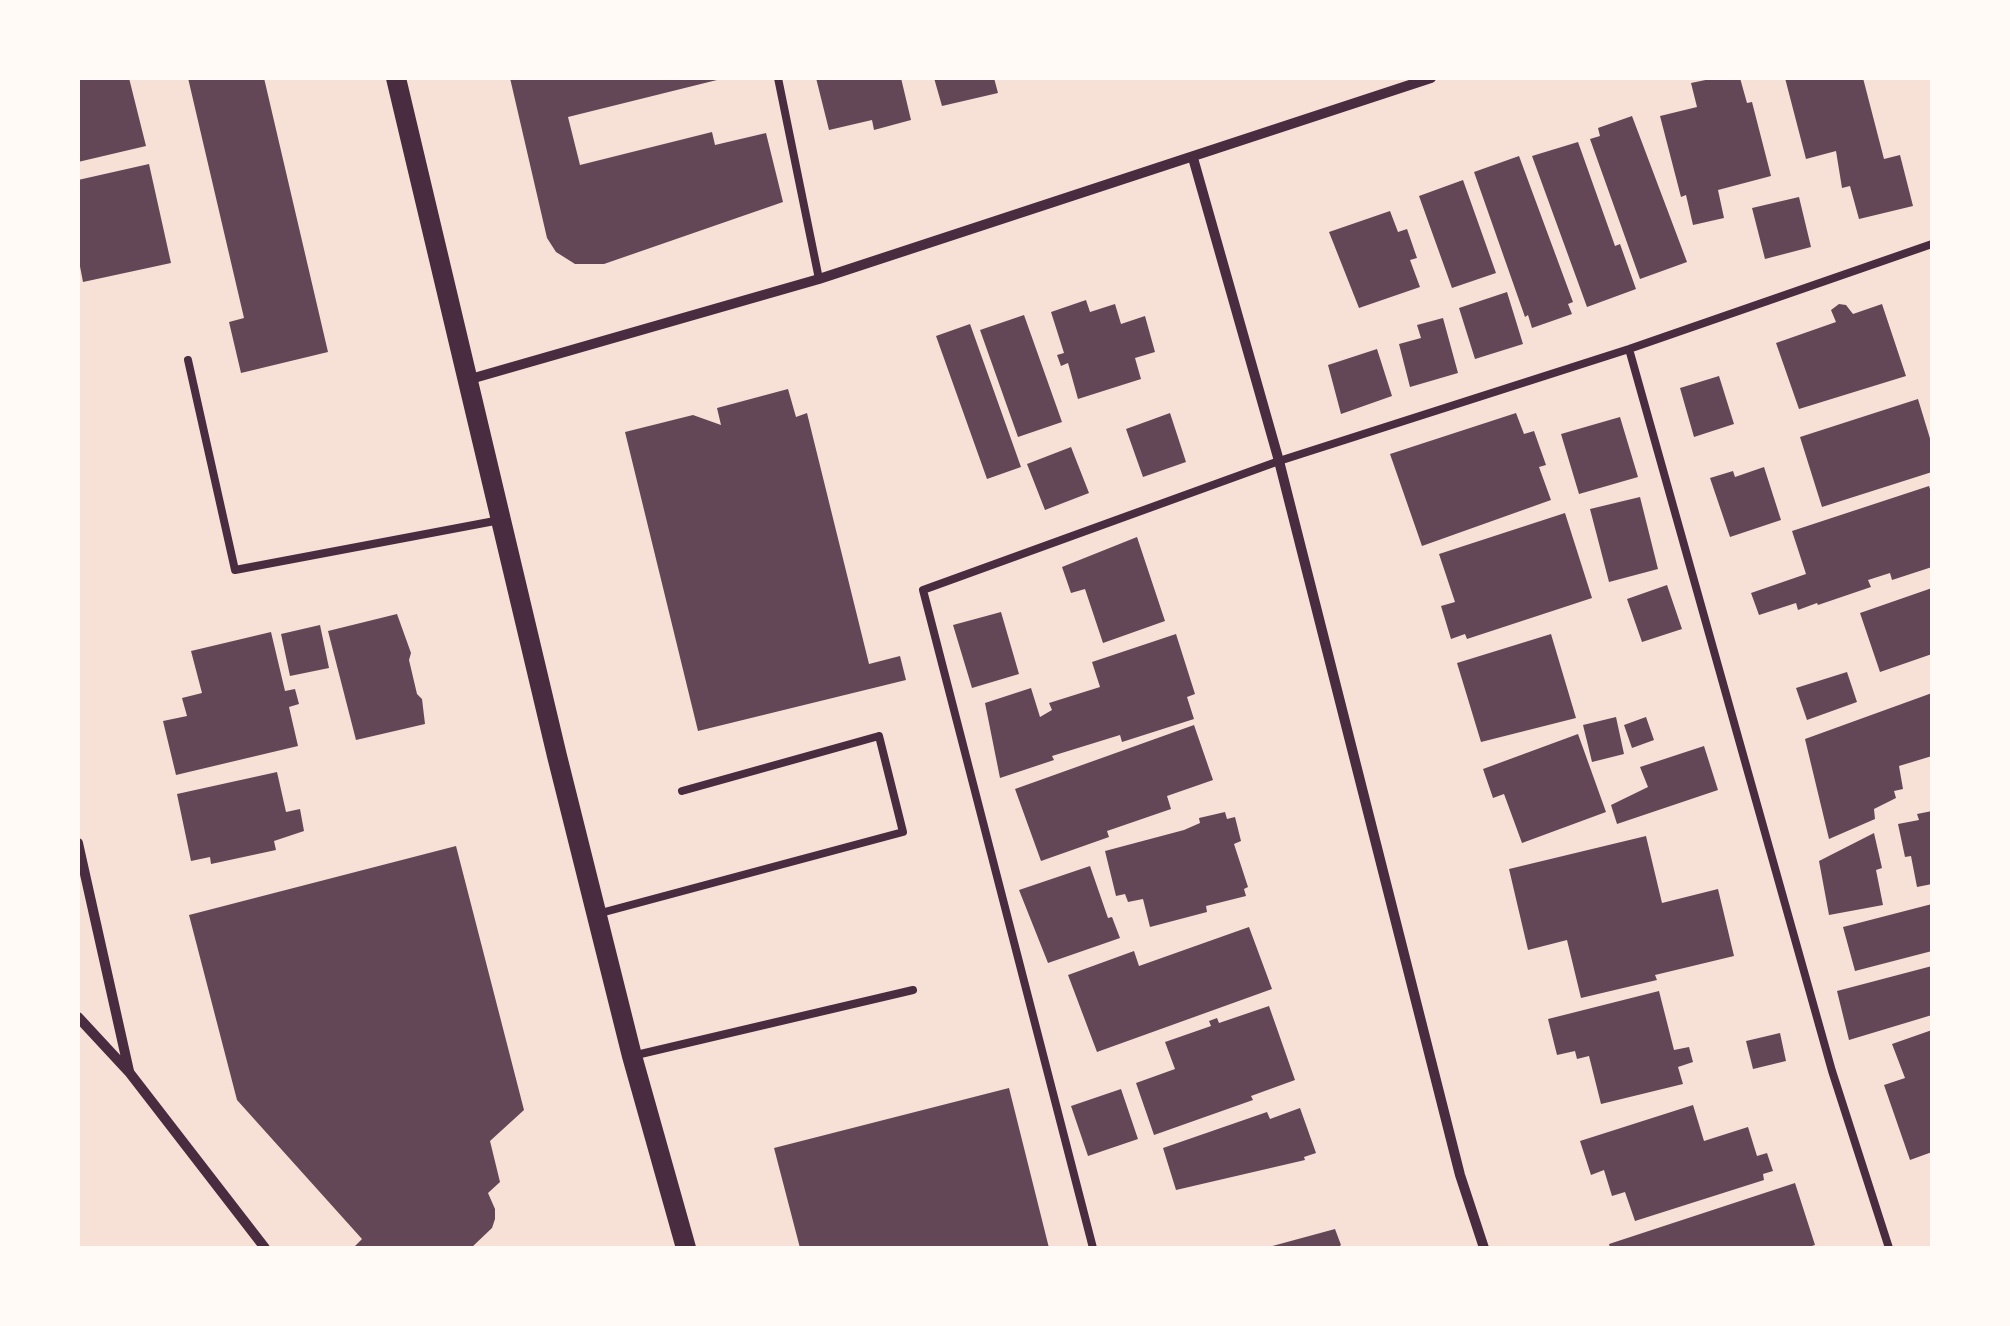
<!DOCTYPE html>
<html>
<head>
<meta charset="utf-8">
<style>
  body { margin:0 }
  #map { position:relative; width:2010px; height:1326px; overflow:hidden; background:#f7e1d7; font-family:Lato,sans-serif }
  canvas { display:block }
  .frame { position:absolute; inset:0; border:80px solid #fffaf5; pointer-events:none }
</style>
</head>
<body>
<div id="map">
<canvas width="2010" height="1326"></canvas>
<div class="frame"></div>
</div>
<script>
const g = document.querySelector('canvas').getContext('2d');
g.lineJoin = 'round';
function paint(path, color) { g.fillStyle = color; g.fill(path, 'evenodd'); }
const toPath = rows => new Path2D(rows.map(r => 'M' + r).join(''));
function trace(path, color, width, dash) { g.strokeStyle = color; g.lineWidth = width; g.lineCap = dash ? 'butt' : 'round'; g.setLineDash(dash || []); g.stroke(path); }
const building = toPath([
  [78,78,129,78,146,146,78,162],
  [188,78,264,78,328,352,241,373,229,322,244,318],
  [510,78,725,78,568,117,580,165,712,132,715,145,766,133,783,202,604,264,575,264,556,252,547,238],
  [816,78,901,78,911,120,874,130,872,120,829,130],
  [934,78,994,78,998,93,942,106],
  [1715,78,1740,78,1747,103,1752,102,1771,176,1718,190,1724,218,1693,225,1686,195,1681,197,1660,116,1697,107,1691,83],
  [1785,78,1863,78,1884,159,1900,155,1913,206,1859,219,1850,186,1842,188,1836,151,1806,159],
  [1632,116,1687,262,1640,279,1590,139,1600,136,1598,128],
  [1578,142,1615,246,1620,244,1636,289,1587,307,1532,156],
  [1519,156,1573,302,1568,304,1572,314,1532,328,1528,315,1525,317,1474,172],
  [149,164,171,263,83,282,78,256,78,180],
  [1463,180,1496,273,1452,288,1419,196],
  [1799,197,1811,247,1765,259,1752,208],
  [1390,211,1398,232,1407,229,1417,258,1410,260,1420,287,1359,308,1329,232],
  [1507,292,1523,344,1475,359,1459,308],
  [1086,300,1090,312,1115,304,1121,324,1145,316,1155,352,1135,358,1141,379,1078,399,1068,363,1061,366,1057,355,1064,353,1051,312],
  [1839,304,1846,305,1853,314,1882,304,1906,376,1799,409,1776,343,1836,322,1831,310],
  [1024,315,1062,422,1018,437,980,330],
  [1443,318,1458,373,1410,387,1399,344,1421,338,1417,325],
  [970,324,1021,467,987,479,936,336],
  [1377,349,1392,396,1341,414,1328,365],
  [1719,376,1734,424,1694,437,1680,388],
  [788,389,796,417,807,413,869,664,900,656,906,680,698,731,625,432,693,415,721,425,717,408],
  [1918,399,1932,445,1932,472,1822,507,1800,437],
  [1170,413,1186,462,1143,477,1126,429],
  [1516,413,1524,434,1534,431,1546,465,1539,467,1551,500,1422,546,1390,454],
  [1620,417,1638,477,1579,494,1561,434],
  [1071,447,1089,493,1045,510,1027,464],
  [1764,467,1781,520,1730,537,1710,478,1733,471,1735,477],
  [1929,486,1932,495,1932,567,1892,580,1890,573,1868,580,1871,587,1818,605,1817,603,1798,610,1796,603,1759,615,1751,593,1806,574,1792,531],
  [1640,497,1658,569,1609,582,1590,509],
  [1565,513,1592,598,1467,639,1465,634,1451,639,1441,606,1455,602,1439,554],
  [1137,537,1165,621,1103,643,1085,589,1071,593,1062,567],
  [1667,585,1682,629,1642,642,1627,599],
  [1932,588,1932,654,1880,672,1860,613],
  [1001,612,1019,674,972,688,953,625],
  [397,614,411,653,409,660,417,694,422,699,425,724,356,740,328,631],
  [320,625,329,668,290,676,281,634],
  [271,632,285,691,295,689,299,704,289,707,298,746,176,775,163,721,187,716,182,698,202,693,191,651],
  [1176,634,1195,694,1187,697,1194,719,1122,742,1120,735,1052,756,1054,760,1000,778,985,703,1031,688,1040,717,1052,710,1049,703,1100,687,1092,662],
  [1551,634,1576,718,1481,742,1457,663],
  [1847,672,1857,702,1807,720,1796,688],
  [1932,693,1932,756,1899,766,1903,789,1894,791,1896,798,1874,809,1875,819,1829,839,1805,739],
  [1616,717,1624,754,1592,762,1583,725],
  [1646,717,1654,740,1632,748,1624,725],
  [1194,725,1213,780,1167,796,1171,809,1107,831,1109,837,1041,861,1015,789],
  [1578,734,1606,812,1522,843,1504,794,1493,798,1483,769],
  [1704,746,1718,790,1617,824,1611,805,1648,787,1640,767],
  [277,772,286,812,300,809,304,831,274,841,276,850,211,864,210,857,191,861,177,794],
  [1932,811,1932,884,1917,887,1911,856,1905,857,1898,824,1919,820,1917,814],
  [1225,812,1227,819,1235,817,1241,841,1234,844,1248,887,1244,889,1246,896,1206,906,1207,912,1150,927,1143,899,1128,902,1125,894,1116,896,1105,851,1184,830,1200,823,1199,818],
  [1874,833,1882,868,1876,870,1883,905,1829,915,1819,861],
  [1646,836,1662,903,1718,889,1734,956,1655,975,1657,980,1581,998,1567,940,1528,950,1509,869],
  [456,846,524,1110,490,1141,500,1182,488,1193,495,1209,495,1219,492,1228,471,1248,353,1248,362,1239,237,1100,189,915],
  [1090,866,1108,918,1112,917,1120,938,1048,963,1019,890],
  [1932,904,1932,951,1855,971,1843,927],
  [1249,927,1272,989,1097,1052,1068,975,1134,951,1139,966],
  [1932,966,1932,1015,1849,1040,1837,991],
  [1659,991,1674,1050,1689,1047,1693,1062,1678,1067,1683,1084,1601,1104,1589,1056,1577,1059,1575,1051,1557,1055,1548,1019],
  [1269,1006,1295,1080,1251,1096,1253,1100,1154,1135,1136,1083,1175,1069,1165,1042,1211,1026,1209,1021,1217,1018,1219,1023],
  [1932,1030,1932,1152,1910,1160,1884,1085,1905,1078,1892,1044],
  [1780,1033,1786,1061,1753,1069,1746,1041],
  [1009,1088,1049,1248,800,1248,774,1148],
  [1121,1089,1138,1139,1088,1156,1071,1106],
  [1693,1105,1704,1141,1748,1127,1757,1156,1767,1153,1773,1171,1763,1174,1764,1180,1635,1221,1625,1192,1612,1196,1604,1170,1591,1175,1580,1141],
  [1300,1108,1316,1153,1304,1157,1305,1160,1176,1190,1163,1148,1267,1112,1270,1119],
  [1795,1183,1815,1245,1805,1248,1610,1248,1609,1244],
  [1335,1229,1341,1245,1337,1248,1265,1248]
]);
const service = toPath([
  [778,78,819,279],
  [1629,349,1832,1071,1889,1248],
  [188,360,235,570,500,520],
  [597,914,903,832,879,736,682,791],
  [632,1056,913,990],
  [1093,1248,923,590,1279,461,1629,349,1932,244]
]);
const minor = toPath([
  [1193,158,1279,461,1460,1175,1484,1248],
  [467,380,819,279,1431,78],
  [78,843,129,1071],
  [78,1017,129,1072,265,1248]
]);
const secondary = toPath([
  [396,78,557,756,632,1056,686,1248]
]);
paint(building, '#644757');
trace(service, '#4a2c40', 8);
trace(minor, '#4a2c40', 10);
trace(secondary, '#4a2c40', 20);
</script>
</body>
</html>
